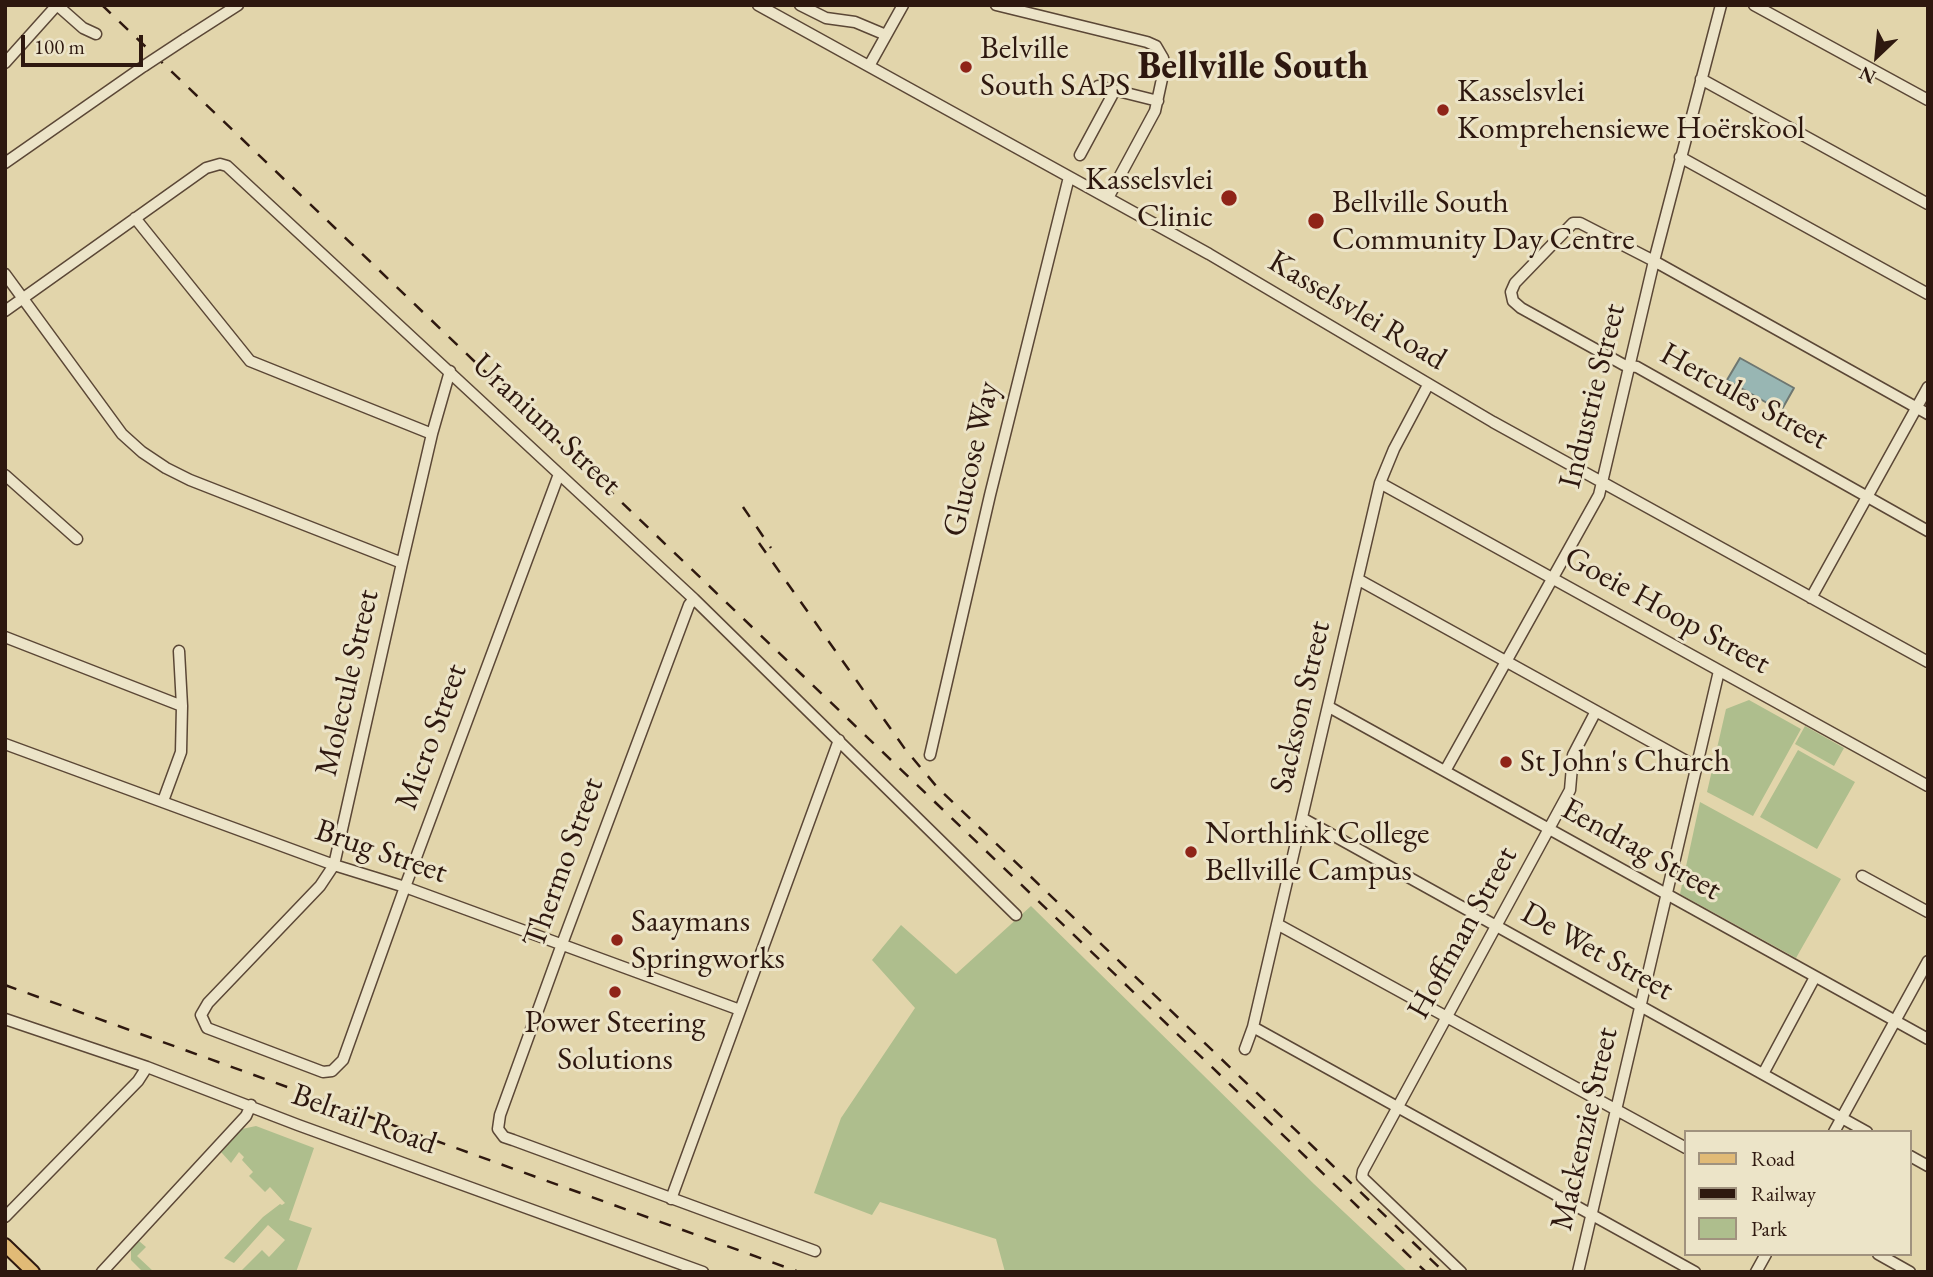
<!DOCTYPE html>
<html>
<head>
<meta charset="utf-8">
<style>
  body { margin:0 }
  #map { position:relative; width:1933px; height:1277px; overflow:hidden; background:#e2d5ab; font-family:"EB Garamond",serif }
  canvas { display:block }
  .frame { position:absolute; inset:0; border:7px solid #2e180f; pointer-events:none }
  .legend { position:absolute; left:1684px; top:1130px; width:228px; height:126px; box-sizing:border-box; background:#ece4c8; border:2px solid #a0927e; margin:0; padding:9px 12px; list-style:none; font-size:21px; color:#2e180f }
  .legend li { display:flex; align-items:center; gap:14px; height:35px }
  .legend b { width:35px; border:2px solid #a0927e }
  .north { position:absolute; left:1842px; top:21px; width:70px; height:70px; -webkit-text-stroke:5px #ece4c8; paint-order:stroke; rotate:206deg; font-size:19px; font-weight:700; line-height:28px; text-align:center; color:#2e180f }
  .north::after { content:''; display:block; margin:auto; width:24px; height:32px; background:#2e180f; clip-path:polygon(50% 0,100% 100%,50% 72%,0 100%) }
  .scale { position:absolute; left:21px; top:35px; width:122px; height:32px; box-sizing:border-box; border:4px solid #2e180f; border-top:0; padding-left:9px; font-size:21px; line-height:24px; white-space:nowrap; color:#2e180f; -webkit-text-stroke:5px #ece4c8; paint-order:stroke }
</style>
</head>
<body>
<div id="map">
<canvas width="1933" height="1277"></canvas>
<div class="frame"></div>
<ul class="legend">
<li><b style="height:9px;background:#e1ba76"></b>Road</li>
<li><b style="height:9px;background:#2e180f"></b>Railway</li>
<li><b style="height:19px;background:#aebe8d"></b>Park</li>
</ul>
<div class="north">N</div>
<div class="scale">100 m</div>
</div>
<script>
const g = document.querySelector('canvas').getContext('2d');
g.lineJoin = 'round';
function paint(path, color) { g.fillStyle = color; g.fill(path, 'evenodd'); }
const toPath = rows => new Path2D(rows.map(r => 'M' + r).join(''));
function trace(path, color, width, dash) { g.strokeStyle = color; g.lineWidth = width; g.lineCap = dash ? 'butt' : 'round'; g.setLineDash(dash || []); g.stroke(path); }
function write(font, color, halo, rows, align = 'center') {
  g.font = font + ' "EB Garamond",serif'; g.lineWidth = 6; g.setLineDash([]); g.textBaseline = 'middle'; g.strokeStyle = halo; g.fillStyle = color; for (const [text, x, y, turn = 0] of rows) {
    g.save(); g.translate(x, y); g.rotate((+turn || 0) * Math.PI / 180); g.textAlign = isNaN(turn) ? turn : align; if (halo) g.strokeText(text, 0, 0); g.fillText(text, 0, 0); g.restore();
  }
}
const green = toPath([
  [1749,700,1801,729,1753,816,1707,792,1726,709],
  [1805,726,1844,748,1834,766,1795,744],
  [1798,750,1855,782,1817,849,1760,817],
  [1700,802,1841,879,1796,958,1680,894],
  [1031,906,1314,1184,1408,1272,1005,1272,996,1239,880,1202,872,1215,814,1193,841,1118,915,1008,872,960,901,925,956,974],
  [256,1126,314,1148,289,1220,312,1228,296,1272,240,1272,262,1250,269,1257,285,1240,268,1225,234,1263,224,1258,263,1217,280,1204,282,1205,285,1203,270,1187,265,1192,249,1176,253,1172,242,1160,244,1157,239,1152,231,1163,221,1152,242,1129],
  [139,1241,146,1247,137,1256,154,1272,143,1272,131,1260,131,1249]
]);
const water = toPath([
  [1740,358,1794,388,1781,411,1727,380,1740,358]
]);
const minor = toPath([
  [57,5,83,28,96,34],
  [758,5,1209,254,1493,422,1928,662],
  [800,5,826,18,855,22,886,35],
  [996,5,1147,42,1156,46,1163,58,1165,65,1155,111,1108,198],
  [1754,5,1928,100],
  [185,39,238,5],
  [5,63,57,5],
  [869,66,903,5],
  [1701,79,1928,204],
  [1098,86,1158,101],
  [1080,155,1115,90],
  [1680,157,1928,294],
  [5,163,144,66],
  [135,218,250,361,432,434],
  [5,274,122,434,142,452,166,468,190,480,402,563],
  [5,311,206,168,220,164,227,166,694,599,1016,915],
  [450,371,432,434,402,563,334,865,320,886,208,1003,201,1015,207,1028,323,1072,332,1071,343,1060,405,887,559,474],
  [1928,414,1654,261,1580,223,1573,223,1515,283,1511,292,1513,301,1521,308,1624,365,1637,367,1928,531],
  [5,475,77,539],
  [1380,483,1928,786],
  [1359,580,1697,767],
  [1811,598,1928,387],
  [694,599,689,605,562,944,500,1115,498,1129,504,1137,513,1140,815,1251],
  [5,637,182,706],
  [1329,707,1928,1039],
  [5,744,334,865,405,887,740,1010],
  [930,755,990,495,1069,177],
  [1445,771,1599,495,1654,261,1721,5],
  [163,801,181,752,182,706,179,651],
  [1302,818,1867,1132],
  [1862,876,1928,912],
  [1277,924,1686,1148],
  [5,1019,147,1067,298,1125,703,1272],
  [1253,1027,1695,1272],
  [1245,1049,1253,1027,1380,483,1394,449,1428,385],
  [1763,1074,1815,977],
  [1834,1132,1928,961],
  [1910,1156,1928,1166],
  [671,1199,839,740],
  [5,1217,138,1081,147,1067],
  [1878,1254,1910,1272],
  [102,1272,246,1116,251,1105],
  [1461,1272,1365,1180,1362,1177,1363,1171,1570,790,1573,755,1596,711],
  [1578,1272,1719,671],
  [1756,1272,1766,1254]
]);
const major = toPath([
  [5,1245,33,1272]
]);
const rail = toPath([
  [102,5,1426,1272],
  [743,507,771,548],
  [759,543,905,749,937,787,1444,1272],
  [5,985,799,1272]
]);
const minorBridge = toPath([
  [144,66,185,39]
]);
const markers = [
  [966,67,7,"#8f2418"],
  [1443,110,7,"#8f2418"],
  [1229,198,9,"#8f2418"],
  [1316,221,9,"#8f2418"],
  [1506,762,7,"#8f2418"],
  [1191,852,7,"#8f2418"],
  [617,940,7,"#8f2418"],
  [615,992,7,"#8f2418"]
];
const poiNames = [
  ["Belville",980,49],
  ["South SAPS",980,86],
  ["Kasselsvlei",1457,92],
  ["Komprehensiewe Hoërskool",1457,129],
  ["Kasselsvlei",1213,180,"right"],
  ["Clinic",1213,217,"right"],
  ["Bellville South",1332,203],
  ["Community Day Centre",1332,240],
  ["St John's Church",1520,762],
  ["Northlink College",1205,834],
  ["Bellville Campus",1205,871],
  ["Saaymans",631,922],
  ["Springworks",631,959],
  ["Power Steering",615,1023,"center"],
  ["Solutions",615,1060,"center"]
];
const streetNames = [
  ["Kasselsvlei Road",1357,311,31],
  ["Industrie Street",1593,396,-76],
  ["Hercules Street",1744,397,29],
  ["Uranium Street",546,425,43],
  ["Glucose Way",972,459,-77],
  ["Goeie Hoop Street",1667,611,29],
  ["Molecule Street",348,683,-77],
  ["Sackson Street",1301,707,-77],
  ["Micro Street",432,737,-70],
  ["Eendrag Street",1641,850,29],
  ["Brug Street",381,852,19],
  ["Thermo Street",564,863,-70],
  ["Hoffman Street",1463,933,-61],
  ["De Wet Street",1597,952,29],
  ["Belrail Road",364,1120,20],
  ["Mackenzie Street",1585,1129,-77]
];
const districtNames = [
  ["Bellville South",1253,68]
];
paint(green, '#aebe8d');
paint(water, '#98b6b3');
trace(water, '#6e7771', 2);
trace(minor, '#5b4736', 13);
trace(major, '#2e180f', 16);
trace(minor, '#ece4c8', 10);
trace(major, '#e1ba76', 12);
trace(rail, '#2e180f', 2.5, [12, 12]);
trace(minorBridge, '#5b4736', 13, []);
trace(minorBridge, '#ece4c8', 10);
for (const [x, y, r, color] of markers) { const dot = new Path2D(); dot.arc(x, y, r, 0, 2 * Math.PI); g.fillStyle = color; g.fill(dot); trace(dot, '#ece4c8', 2.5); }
write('32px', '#2e180f', '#ece4c8', poiNames, 'left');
write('32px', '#2e180f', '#ece4c8', streetNames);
write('bold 38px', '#2e180f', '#ece4c8', districtNames);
</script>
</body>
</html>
